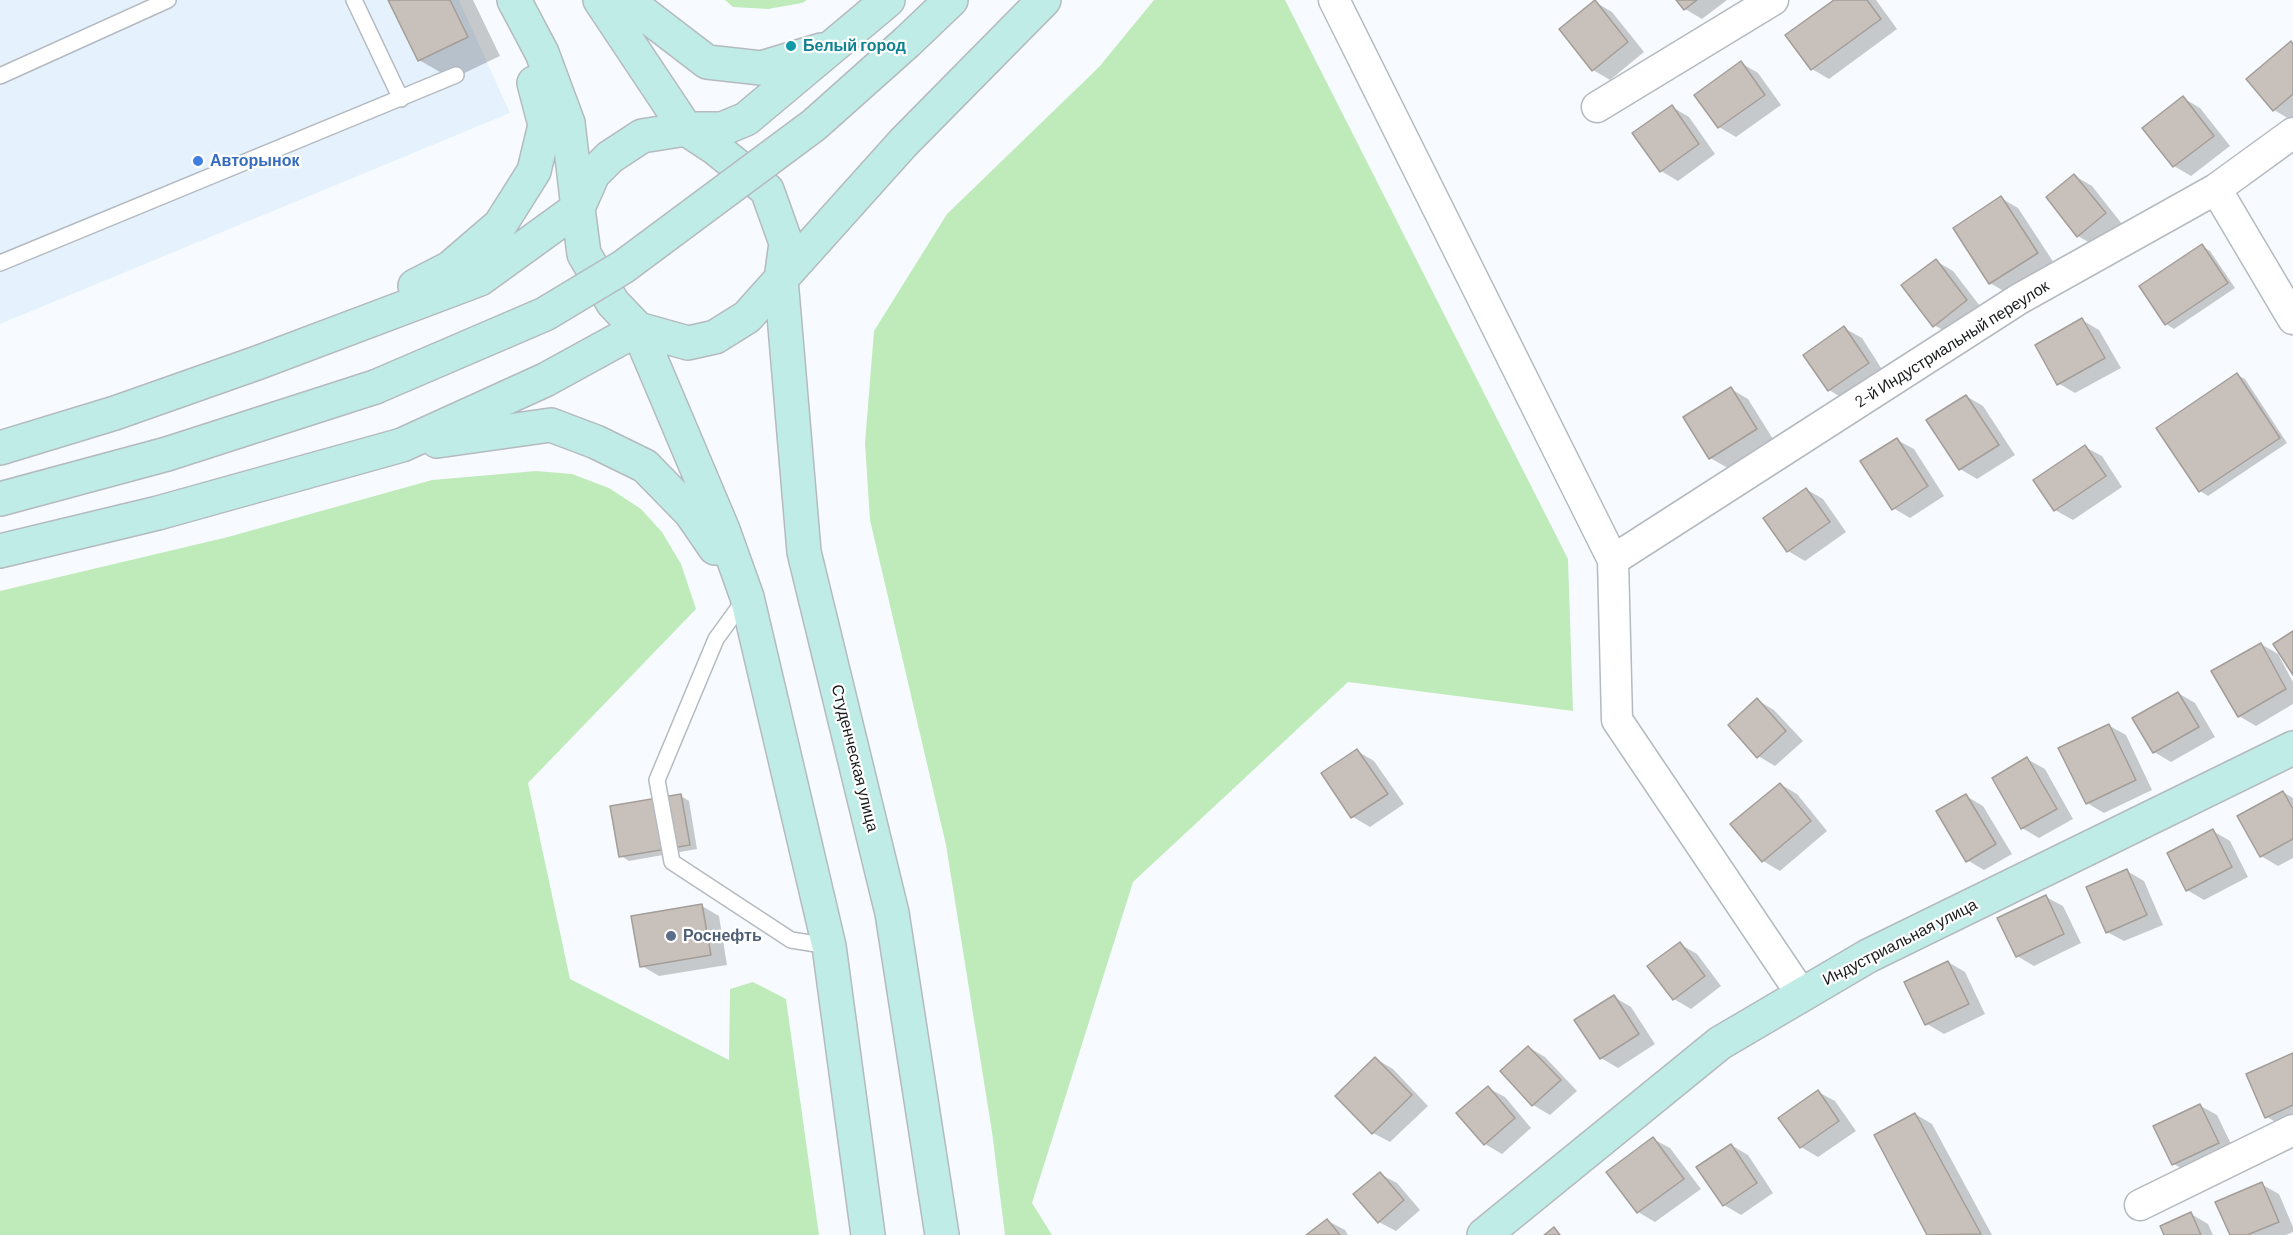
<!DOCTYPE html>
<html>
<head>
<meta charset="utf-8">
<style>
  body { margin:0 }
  canvas { display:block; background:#f7fbff }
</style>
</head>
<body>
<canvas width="2293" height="1235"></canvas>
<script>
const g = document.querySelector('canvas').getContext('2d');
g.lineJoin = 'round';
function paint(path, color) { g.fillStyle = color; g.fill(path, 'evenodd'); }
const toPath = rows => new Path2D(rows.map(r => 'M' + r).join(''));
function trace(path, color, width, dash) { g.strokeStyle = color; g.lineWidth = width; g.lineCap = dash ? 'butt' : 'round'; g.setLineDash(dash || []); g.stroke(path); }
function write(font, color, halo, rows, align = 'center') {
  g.font = font + ' Barlow,sans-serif'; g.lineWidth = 4.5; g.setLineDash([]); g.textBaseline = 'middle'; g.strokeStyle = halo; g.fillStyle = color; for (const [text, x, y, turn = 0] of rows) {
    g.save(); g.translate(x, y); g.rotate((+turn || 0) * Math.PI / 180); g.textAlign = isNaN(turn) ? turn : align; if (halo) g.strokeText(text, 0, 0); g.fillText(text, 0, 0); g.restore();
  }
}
const built = toPath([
  [0,0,459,0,510,113,0,324]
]);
const green = toPath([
  [725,0,807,0,802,3,768,9,733,7],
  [1154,0,1285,0,1568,559,1573,711,1348,682,1133,882,1032,1203,1052,1235,1005,1235,992,1132,946,845,870,520,865,443,874,331,947,214,1099,67],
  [536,471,572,474,609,488,641,509,662,532,681,564,696,609,528,783,570,979,729,1060,730,989,753,982,786,999,819,1235,0,1235,0,591,228,537,432,480]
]);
const shadow = toPath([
  [390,0,473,0,500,56,452,79,419,60],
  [1678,0,1727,0,1702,19,1685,9],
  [1836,0,1876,0,1897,29,1829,79,1812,69],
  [1595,2,1612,12,1644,52,1610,80,1593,70],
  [2291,43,2293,44,2293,118,2291,120,2274,110],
  [1741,63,1758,73,1781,105,1736,137,1719,127],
  [2183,98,2200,108,2230,146,2191,176,2174,166],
  [1672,107,1689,117,1715,154,1678,181,1661,171],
  [2075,176,2092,186,2122,224,2095,246,2078,236],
  [2001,198,2018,208,2054,263,2007,293,1990,283],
  [2202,246,2210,251,2235,288,2174,329,2166,324],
  [1936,261,1953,271,1983,310,1951,335,1934,325],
  [2082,320,2099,330,2121,368,2075,393,2058,383],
  [1844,328,1862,338,1885,374,1846,400,1829,390],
  [2237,375,2245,379,2287,443,2208,496,2200,491],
  [1731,389,1748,399,1773,439,1728,468,1710,458],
  [1966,396,1983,406,2015,455,1977,479,1960,469],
  [1897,440,1914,449,1944,496,1910,518,1893,508],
  [2085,447,2102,456,2122,487,2073,520,2055,510],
  [1806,489,1823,499,1846,532,1805,561,1788,551],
  [2261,644,2278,654,2293,682,2293,704,2256,726,2239,716],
  [2178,693,2195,703,2215,737,2171,762,2154,752],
  [1757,700,1774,710,1803,741,1775,766,1758,756],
  [2108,725,2126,735,2152,790,2104,813,2087,803],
  [1357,751,1374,761,1404,804,1370,827,1353,817,1323,774],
  [2027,759,2045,769,2073,819,2039,838,2022,828],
  [1780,784,1797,794,1827,831,1780,871,1763,861],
  [2283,792,2293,798,2293,858,2278,866,2261,856],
  [681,796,689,801,697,849,629,861,621,856],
  [1966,796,1983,806,2012,854,1984,870,1967,860],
  [2213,831,2230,841,2248,877,2204,900,2187,890],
  [2127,871,2144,881,2163,925,2124,941,2107,932],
  [2046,897,2063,906,2081,943,2034,966,2017,956],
  [702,906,719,916,727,965,659,976,642,966],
  [1680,944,1697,954,1721,986,1691,1009,1674,999],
  [1948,962,1965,972,1985,1014,1944,1034,1927,1024,1906,983],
  [1614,997,1631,1007,1655,1044,1618,1068,1601,1058],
  [1528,1047,1545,1057,1577,1091,1550,1115,1533,1105,1502,1071],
  [2293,1054,2293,1122,2284,1127,2267,1117],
  [1376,1059,1393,1069,1428,1106,1390,1142,1373,1133],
  [1488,1088,1505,1097,1531,1128,1502,1154,1485,1144],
  [1818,1092,1835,1101,1856,1131,1818,1157,1801,1147],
  [2199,1105,2217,1115,2235,1152,2191,1174,2174,1164],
  [1915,1114,1932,1124,1992,1235,1929,1235,1876,1136],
  [1653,1139,1670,1148,1701,1189,1655,1222,1638,1212,1608,1172],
  [1731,1145,1748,1155,1773,1193,1741,1215,1724,1205],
  [1380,1174,1397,1183,1420,1210,1396,1231,1379,1222],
  [2261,1184,2279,1194,2293,1227,2293,1232,2286,1235,2231,1235],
  [2191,1214,2208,1224,2213,1235,2165,1235],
  [1328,1221,1345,1230,1348,1235,1308,1235]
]);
const building = toPath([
  [388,0,450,0,468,37,418,61,388,0],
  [1595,0,1628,42,1592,71,1559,29,1595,0],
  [1676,0,1697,0,1684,10,1676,0],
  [1834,0,1867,0,1881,19,1811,70,1785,35,1834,0],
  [2291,41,2293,44,2293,94,2273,111,2246,79,2291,41],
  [1741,61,1765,95,1718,128,1694,95,1741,61],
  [2183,96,2214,136,2173,167,2142,128,2183,96],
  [1672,105,1699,144,1660,172,1632,133,1672,105],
  [2074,174,2106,213,2077,237,2046,197,2074,174],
  [2001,196,2038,253,1989,284,1953,228,2001,196],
  [2202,244,2228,283,2165,325,2139,286,2202,244],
  [1936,259,1967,300,1933,327,1901,285,1936,259],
  [2082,318,2105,358,2057,385,2035,345,2082,318],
  [1844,326,1869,363,1828,391,1803,355,1844,326],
  [2237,373,2280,438,2199,492,2156,428,2237,373],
  [1731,387,1757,429,1709,459,1683,417,1731,387],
  [1966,395,1999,445,1959,470,1926,420,1966,395],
  [1897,438,1928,486,1892,510,1860,461,1897,438],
  [2085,445,2106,476,2054,511,2033,480,2085,445],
  [1806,488,1830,522,1787,552,1763,518,1806,488],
  [2293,631,2293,675,2273,644,2293,631],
  [2261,643,2286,689,2238,717,2211,671,2261,643],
  [2178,692,2199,727,2153,753,2132,718,2178,692],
  [1757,698,1786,731,1757,758,1728,725,1757,698],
  [2109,724,2136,780,2086,804,2058,748,2109,724],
  [1357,749,1388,794,1351,818,1321,773,1357,749],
  [2027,757,2057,809,2021,829,1992,778,2027,757],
  [1780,783,1811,821,1762,862,1730,824,1780,783],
  [2283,791,2293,809,2293,839,2260,857,2237,816,2283,791],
  [681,794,690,845,619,857,610,806,681,794],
  [1966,794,1996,844,1966,862,1936,811,1966,794],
  [2213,829,2232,867,2186,891,2167,853,2213,829],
  [2127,869,2147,915,2106,933,2086,887,2127,869],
  [2046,895,2064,934,2016,957,1997,918,2046,895],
  [702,904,711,955,640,967,631,916,702,904],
  [1680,942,1705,976,1673,1000,1647,966,1680,942],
  [1948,961,1969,1004,1925,1025,1904,982,1948,961],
  [1614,995,1639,1034,1600,1059,1574,1020,1614,995],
  [1528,1046,1561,1080,1532,1106,1500,1071,1528,1046],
  [2293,1053,2293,1105,2265,1118,2246,1074,2293,1053],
  [1375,1057,1412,1095,1372,1134,1335,1096,1375,1057],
  [1488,1086,1515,1118,1484,1145,1456,1113,1488,1086],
  [1818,1090,1839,1121,1800,1148,1778,1118,1818,1090],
  [2200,1104,2219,1143,2172,1165,2153,1126,2200,1104],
  [1915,1113,1981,1234,1927,1235,1874,1135,1915,1113],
  [1653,1137,1684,1179,1637,1213,1606,1172,1653,1137],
  [1731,1144,1757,1183,1723,1206,1696,1167,1731,1144],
  [1380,1172,1404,1200,1378,1223,1353,1194,1380,1172],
  [2262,1182,2279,1222,2247,1235,2230,1235,2215,1202,2262,1182],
  [2191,1212,2201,1235,2164,1235,2160,1226,2191,1212],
  [1327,1219,1340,1235,1306,1235,1327,1219],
  [1554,1227,1560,1235,1544,1235,1554,1227]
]);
const lane = toPath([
  [354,0,401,99],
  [0,76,168,0],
  [0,263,456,75],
  [745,599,716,639,657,780,672,862,791,940,829,946]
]);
const street = toPath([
  [1334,0,1613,560,1617,720,1802,995],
  [1597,107,1773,0],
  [2216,189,2293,319],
  [1613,560,2019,299,2216,189,2293,133],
  [2140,1205,2293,1130]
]);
const secondary = toPath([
  [600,0,686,129,722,129,746,119,888,0],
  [626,0,707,62,761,68,821,50],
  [907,42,951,0],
  [686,129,715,148,767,190,786,243,781,279,747,317,715,337,688,343,638,329,613,303,584,254,578,208,593,174,610,157,642,136,686,129],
  [415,286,450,268,500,225,534,171,545,125,534,83],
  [437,441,551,425,596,442,645,466,691,513,715,548],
  [0,448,115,413,257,363,480,279,578,208,568,123,542,53,514,0],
  [0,499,167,454,375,387],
  [0,551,158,513,402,445,545,380,638,329,723,530,747,597,829,946,868,1235],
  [942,1235,892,913,804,552,781,279,903,143,1044,0],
  [1484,1235,1720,1043,1868,956,2293,748]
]);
const secondaryBridge = toPath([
  [375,387,545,314,623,267,814,125,907,42]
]);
const markers = [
  [791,46,6,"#0f9aa8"],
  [198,161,6,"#3f7fe0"],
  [671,936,6,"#5c6f8a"]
];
const cultureNames = [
  ["Белый город",803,46]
];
const shopNames = [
  ["Авторынок",210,161]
];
const streetNames = [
  ["2-й Индустриальный переулок",1952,344,-32],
  ["Студенческая улица",855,758,76],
  ["Индустриальная улица",1900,942,-27]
];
const serviceNames = [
  ["Роснефть",683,936]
];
paint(built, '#e5f2fe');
paint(green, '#bfebba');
paint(shadow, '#0003');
paint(building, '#c8c1bb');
trace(building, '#a49d98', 1.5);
trace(lane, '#b4bac0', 18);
trace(street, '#b4bac0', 33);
trace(secondary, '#b4bac0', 36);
trace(lane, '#fff', 15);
trace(street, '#fff', 30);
trace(secondary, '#bfece6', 33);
trace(secondaryBridge, '#b4bac0', 36, []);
trace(secondaryBridge, '#bfece6', 33);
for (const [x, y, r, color] of markers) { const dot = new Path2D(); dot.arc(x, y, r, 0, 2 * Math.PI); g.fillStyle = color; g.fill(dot); trace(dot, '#fff', 2); }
write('bold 16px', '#0d838f', '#fff', cultureNames, 'left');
write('bold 16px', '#366cbe', '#fff', shopNames, 'left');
write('16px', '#191b1d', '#fff', streetNames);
write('bold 16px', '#4e5e75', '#fff', serviceNames, 'left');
</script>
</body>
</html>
